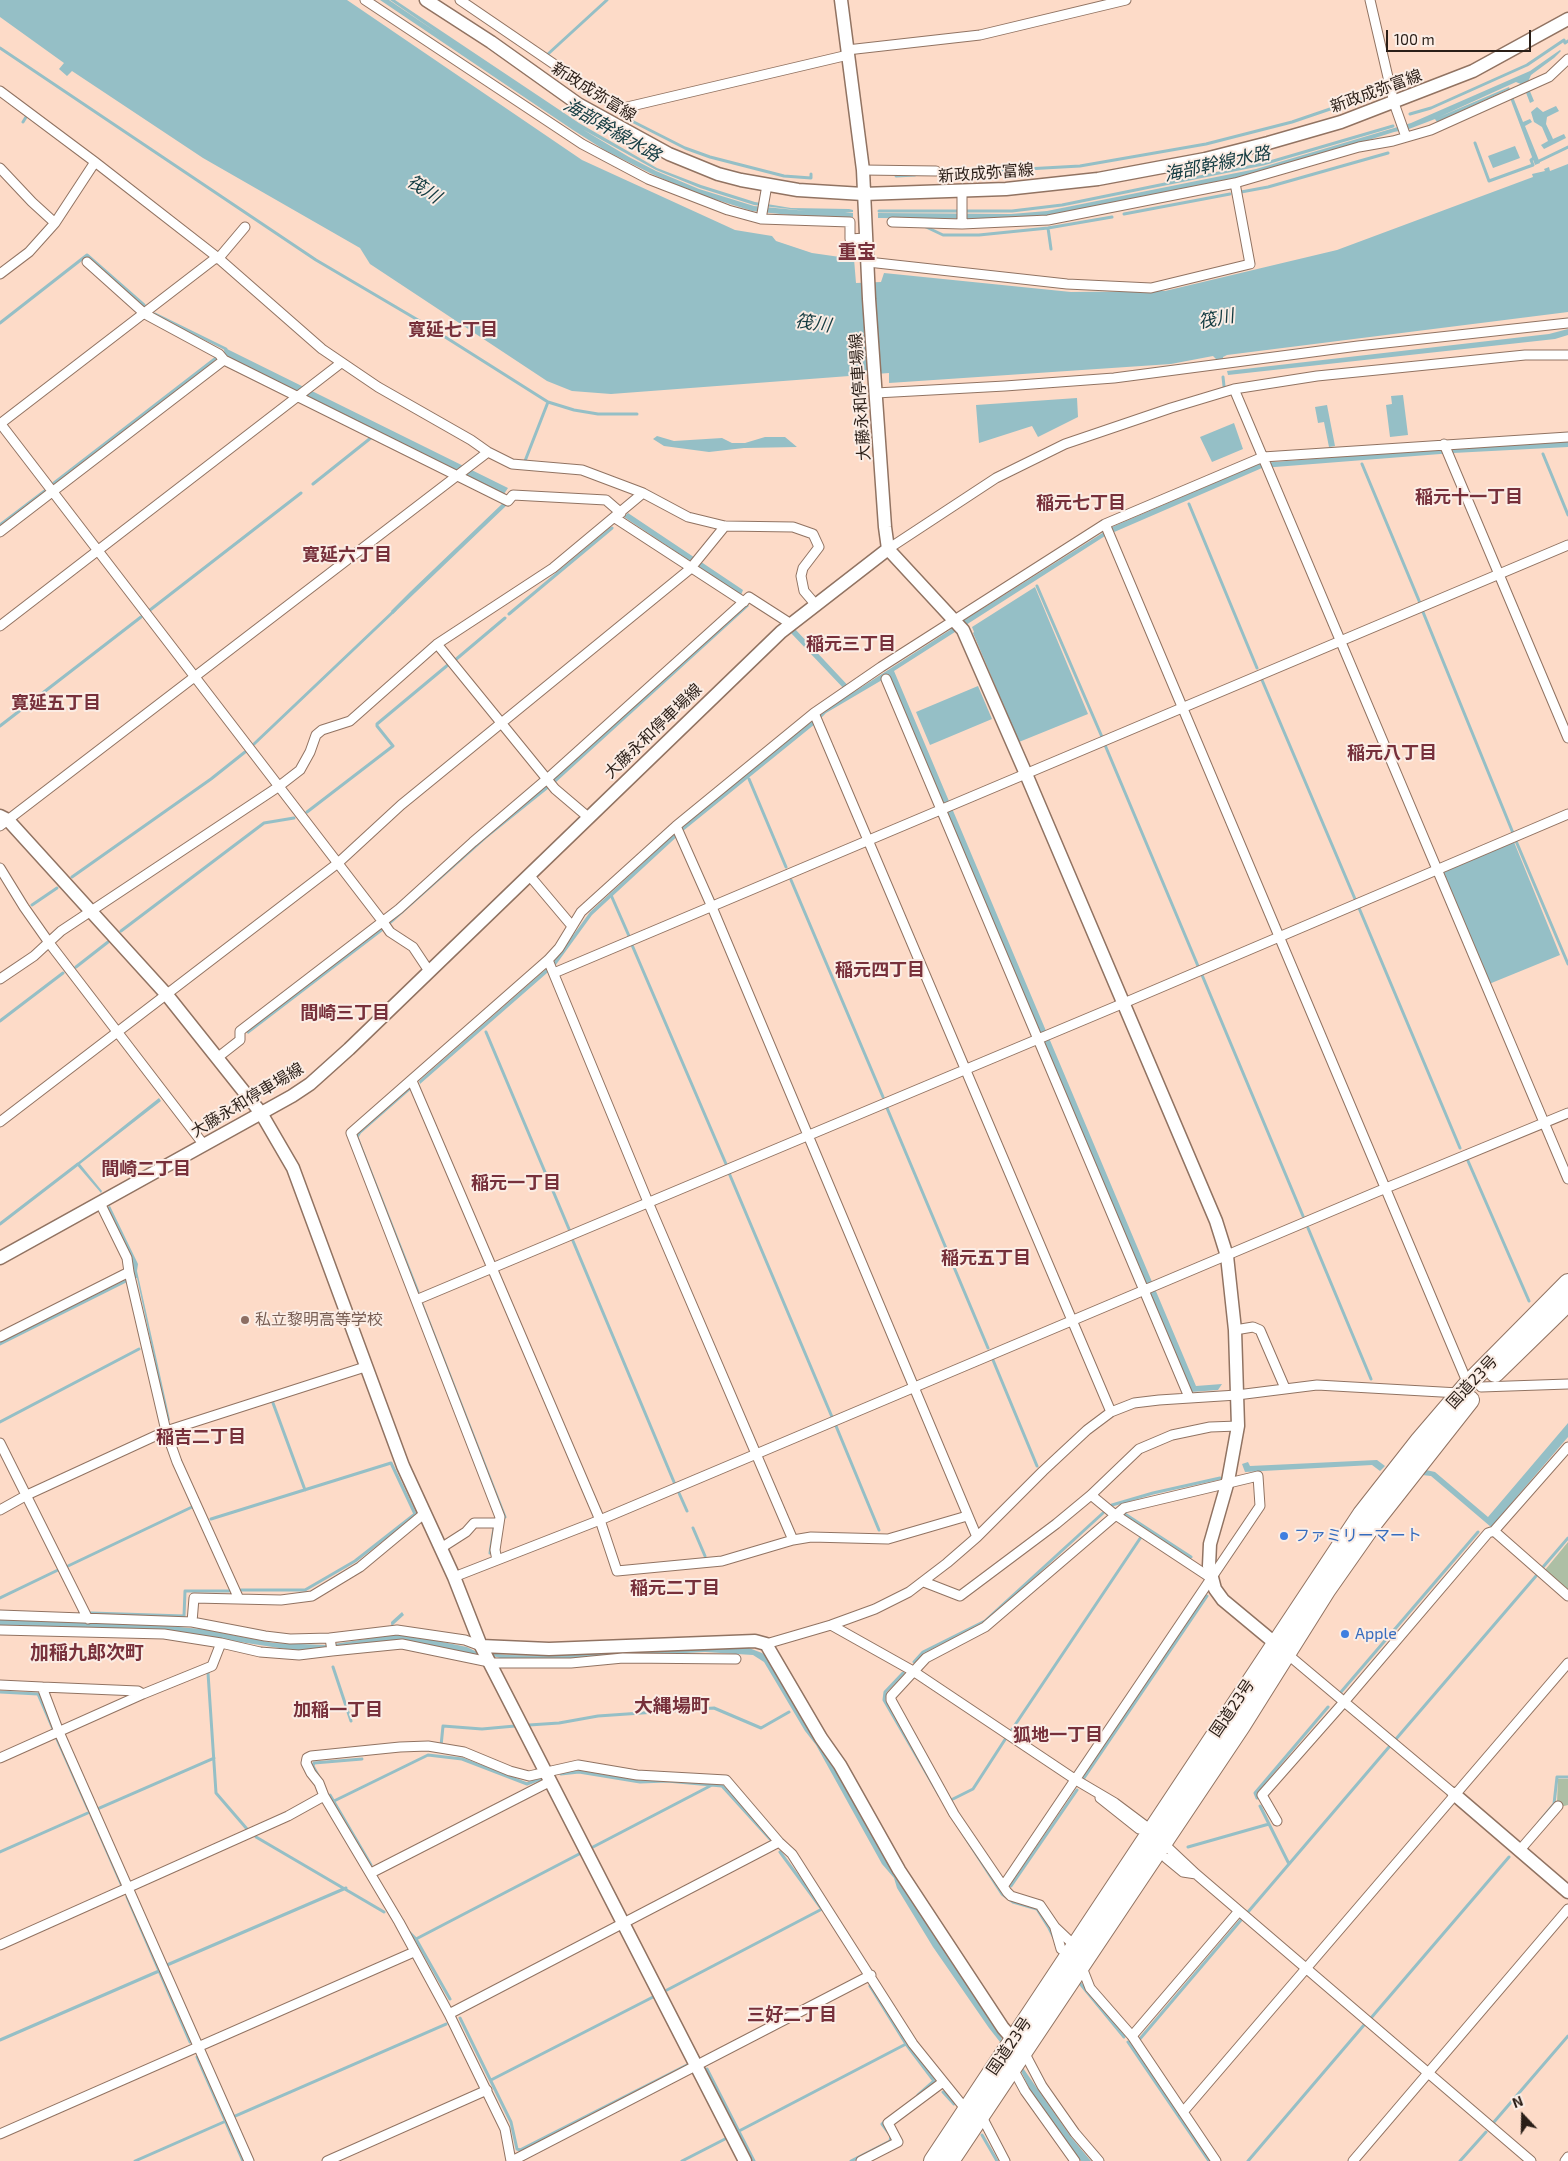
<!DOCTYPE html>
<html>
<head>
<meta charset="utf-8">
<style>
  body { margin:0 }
  #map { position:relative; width:1568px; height:2161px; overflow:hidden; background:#fddbc8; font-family:"Exo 2",sans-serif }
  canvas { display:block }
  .north { position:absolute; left:1498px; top:2091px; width:50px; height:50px; -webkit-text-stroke:4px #fbede5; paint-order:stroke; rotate:339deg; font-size:14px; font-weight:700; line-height:20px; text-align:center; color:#2a1e17 }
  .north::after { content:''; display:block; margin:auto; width:18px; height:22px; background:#2a1e17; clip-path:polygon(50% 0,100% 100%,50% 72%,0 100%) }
  .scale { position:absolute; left:1386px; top:30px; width:145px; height:22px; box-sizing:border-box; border:2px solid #2a1e17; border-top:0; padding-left:6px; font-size:15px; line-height:18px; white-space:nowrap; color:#2a1e17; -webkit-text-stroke:4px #fbede5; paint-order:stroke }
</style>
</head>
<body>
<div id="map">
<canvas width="1568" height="2161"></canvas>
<div class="north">N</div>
<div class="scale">100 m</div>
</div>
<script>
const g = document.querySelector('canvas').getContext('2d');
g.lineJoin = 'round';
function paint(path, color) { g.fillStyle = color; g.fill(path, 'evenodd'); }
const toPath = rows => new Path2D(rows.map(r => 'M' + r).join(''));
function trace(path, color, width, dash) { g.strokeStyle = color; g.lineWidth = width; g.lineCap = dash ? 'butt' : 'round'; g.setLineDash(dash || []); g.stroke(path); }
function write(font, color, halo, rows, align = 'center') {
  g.font = font + ' "Exo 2","Noto Sans JP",sans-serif'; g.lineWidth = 4; g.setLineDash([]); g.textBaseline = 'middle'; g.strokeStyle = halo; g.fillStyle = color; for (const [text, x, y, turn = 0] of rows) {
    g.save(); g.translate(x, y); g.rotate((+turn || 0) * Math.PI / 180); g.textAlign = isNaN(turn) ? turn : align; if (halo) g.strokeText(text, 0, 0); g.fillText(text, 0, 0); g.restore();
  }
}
const green = toPath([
  [1568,1542,1568,1590,1545,1570],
  [1558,1779,1568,1779,1568,1805,1560,1807,1557,1803]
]);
const water = toPath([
  [0,0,347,0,582,160,735,230,772,236,776,241,812,253,854,259,856,283,881,282,884,273,1071,292,1165,291,1337,250,1533,177,1532,174,1545,171,1544,169,1549,167,1550,171,1568,164,1568,312,1227,355,1223,357,1223,360,1217,360,1213,356,1171,364,889,383,889,373,611,394,572,391,547,381,370,264,360,248,203,158,72,71,67,76,59,69,64,63,0,17],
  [380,0,389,0,442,36,390,0,395,0,579,123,657,168,701,185,755,202,791,208,849,209,853,210,853,212,845,212,853,213,853,217,808,217,752,211,698,194,654,175,606,151,573,130],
  [582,129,656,170,700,188,754,205,807,211,754,206,699,189,656,171,629,157],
  [1560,50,1561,51,1554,58,1531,75,1527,84,1534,101,1530,103,1523,85,1516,82,1439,117,1509,87,1523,122,1530,119,1532,122,1525,126,1540,163,1535,165,1507,90,1437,122,1435,119,1409,129,1394,132,1270,171,1048,216,1009,219,878,218,878,213,1011,214,1047,211,1256,169,1411,123,1530,71],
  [1556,106,1559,111,1547,117,1546,124,1553,139,1564,134,1566,138,1544,149,1541,145,1548,141,1542,127,1534,122,1531,112,1537,107,1543,112],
  [1515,146,1520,158,1493,168,1488,156],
  [1568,329,1568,335,1555,339,1228,375,1227,371,1549,334],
  [224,349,227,349,508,488,504,494,225,355],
  [1403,395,1408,435,1390,437,1386,405,1392,404,1391,396],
  [1077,398,1078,417,1038,437,1032,426,979,443,976,405],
  [1327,405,1335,446,1329,447,1324,422,1318,423,1315,407],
  [1234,423,1243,449,1212,462,1200,437],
  [657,436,674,441,722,438,732,443,745,443,765,437,785,437,797,447,744,448,709,452,664,446,653,439],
  [1568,441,1568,447,1453,453,1262,468,1105,536,894,671,1196,1386,1222,1384,1218,1390,1191,1392,882,680,826,713,815,724,683,831,592,915,555,966,420,1084,419,1081,553,963,590,912,683,826,812,721,848,695,847,692,791,633,795,629,854,692,950,630,953,625,966,619,1112,527,1261,463,1440,449],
  [503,503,507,505,393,614,391,611,411,591],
  [628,513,743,590,741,595,624,517],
  [1035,587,1088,714,1019,742,973,633,974,632,972,627],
  [748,605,749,606,555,783,552,781,744,606],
  [978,686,992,719,930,745,916,712],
  [546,785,549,788,487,838,384,930,248,1034,245,1030],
  [1514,842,1560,955,1489,984,1443,872],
  [159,1098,161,1101,80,1164,102,1191,101,1193,76,1164],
  [110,1206,138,1264,137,1271,170,1420,168,1421,137,1278,134,1278,106,1208],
  [1568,1423,1568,1437,1491,1527,1431,1476,1422,1475,1426,1470,1435,1472,1488,1517],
  [1377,1460,1385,1466,1380,1471,1372,1465,1245,1472,1242,1464,1248,1462,1250,1466],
  [402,1612,404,1615,393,1625,395,1635,418,1637,467,1647,477,1652,508,1655,554,1656,692,1648,704,1650,749,1648,762,1653,767,1657,839,1774,892,1870,996,2026,1002,2039,1000,2042,989,2028,933,1947,897,1888,894,1878,882,1864,816,1745,805,1731,764,1662,753,1655,705,1652,555,1660,506,1660,497,1657,460,1652,403,1640,299,1651,174,1632,0,1627,0,1619,146,1624,201,1629,274,1643,327,1645,392,1635,391,1622],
  [1023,2068,1071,2137,1091,2161,1081,2161,1072,2150,1029,2088,1021,2071]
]);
const stream = toPath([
  [0,48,316,260,423,323,548,402,574,410,598,414,637,414],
  [548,54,607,0],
  [1410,114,1431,108,1527,65,1564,40,1565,43,1568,41],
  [622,116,685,148,710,157,784,176,811,178,811,174],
  [23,122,26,117],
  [1475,143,1489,181,1533,165,1531,160,1535,157],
  [1537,162,1568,147],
  [936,174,1080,166,1206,144,1292,122,1377,93],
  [896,176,915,175],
  [1241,192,1268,187,1388,153],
  [879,211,1012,211,1062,205,1263,164,1393,126],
  [1124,214,1230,194],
  [924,226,943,235,979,235,1048,228,1112,217],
  [1048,228,1051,249],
  [155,314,226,349,226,353],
  [0,323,87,255,144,305],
  [1223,377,1224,386],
  [1543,454,1568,515],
  [525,461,548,402],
  [1362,464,1420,603],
  [54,483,216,358],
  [313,484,372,437],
  [1189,504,1257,668],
  [0,525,46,490],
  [1037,586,1102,737],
  [150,610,301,493],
  [1423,612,1513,833],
  [509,614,612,528],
  [454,661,505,618],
  [1262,680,1355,899],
  [0,726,141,617],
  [254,744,395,610],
  [1105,745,1198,966],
  [749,779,786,867],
  [307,812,393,746,377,726,377,724,449,664],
  [1516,841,1568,964],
  [72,877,211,779,245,752],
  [791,880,883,1097],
  [611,895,629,936],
  [32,905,57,888],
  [1359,908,1460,1148],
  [121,931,264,823,294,818],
  [632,945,726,1164],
  [76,967,108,942],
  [1202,975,1303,1216],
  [0,1021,63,973],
  [486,1032,569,1229],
  [409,1089,360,1132,357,1137,418,1292],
  [887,1108,988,1348],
  [1468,1161,1529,1301],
  [729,1173,832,1417],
  [0,1224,78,1164],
  [1308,1228,1371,1379],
  [573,1241,674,1482],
  [422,1304,505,1517],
  [0,1344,130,1279],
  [993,1360,1037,1466],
  [273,1403,305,1490],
  [0,1422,139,1349],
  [836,1426,879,1530],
  [679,1493,687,1511],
  [1112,1505,1153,1493,1220,1478],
  [1125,1514,1191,1557],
  [211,1519,391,1463,415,1514,355,1561,305,1590,241,1590],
  [693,1528,705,1556],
  [490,1553,494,1528],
  [68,1566,192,1507],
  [1543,1567,1568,1538],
  [0,1598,58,1570],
  [91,1613,184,1616,185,1591,229,1591],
  [914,1662,923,1652,985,1621,1103,1513],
  [333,1667,351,1721],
  [208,1673,216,1793,247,1829],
  [903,1673,885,1692,884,1700,939,1795],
  [0,1692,38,1694,53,1729],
  [1341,1692,1478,1532],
  [529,1725,559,1723,598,1716,714,1708,761,1728,789,1712],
  [1011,1731,1141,1537],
  [56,1737,88,1809],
  [1396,1739,1536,1576],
  [441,1746,443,1726,482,1729,515,1726],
  [561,1774,579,1772,640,1782,667,1781,722,1786,770,1839],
  [319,1777,313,1766,314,1763,362,1759],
  [1084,1778,1207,1596],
  [330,1795,371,1865],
  [1257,1798,1255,1793,1328,1707],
  [953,1799,973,1789,1006,1738],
  [334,1801,428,1755,462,1759,527,1784,540,1779],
  [1260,1806,1289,1864],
  [97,1809,214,1758],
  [91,1815,122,1886],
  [1539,1822,1554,1804,1557,1777,1568,1777],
  [963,1834,1002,1894,1013,1902,1037,1909,1049,1928,1054,1938],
  [256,1837,384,1912],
  [593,1847,712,1785],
  [1188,1847,1269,1824],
  [0,1852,90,1812],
  [780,1852,821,1908],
  [1011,1886,1077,1790],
  [127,1897,190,2042],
  [1248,1912,1389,1747],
  [408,1931,416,1939,450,1999],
  [416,1939,581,1853],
  [167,1965,346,1888],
  [1078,1981,1124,2037],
  [870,1986,906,2044,934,2081,918,2095],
  [667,1990,822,1909],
  [460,2018,511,2122,517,2149,520,2150,687,2065],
  [1371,2018,1509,1857],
  [0,2040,159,1971],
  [1139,2040,1241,1920],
  [1128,2042,1209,2161],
  [197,2057,243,2161],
  [707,2069,754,2161],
  [491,2080,653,1997],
  [943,2092,954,2104],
  [235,2116,446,2024],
  [1494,2122,1568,2036],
  [739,2131,906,2044],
  [982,2135,997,2161],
  [135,2161,226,2121],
  [682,2161,725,2139],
  [851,2161,890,2141,891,2136,882,2124,887,2119],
  [1248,2161,1364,2025],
  [1460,2161,1486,2132]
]);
const street = toPath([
  [365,0,582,144,648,179,728,210,761,219,850,222,850,239,866,238],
  [460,0,611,103,623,108,848,55],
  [1370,0,1394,103,1406,137],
  [847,50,980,35,1126,0],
  [0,91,95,162,217,257,322,349,378,387,471,440,488,452,512,464,582,470,643,493,688,517,725,526,793,527,813,534,819,547,803,568,801,576,804,591,816,605],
  [0,168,32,202,55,223],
  [863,170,936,171],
  [962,192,962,224,1048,220,1235,183,1359,147,1393,141,1431,130,1549,77,1568,59],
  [761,219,767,185],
  [892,222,962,224],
  [218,259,245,227],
  [87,262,145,314,219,354,224,360,508,501,513,495,606,500,621,513],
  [868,262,1067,284,1151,288,1250,264,1235,183],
  [0,274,29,252,55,223,95,162],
  [1234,389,1568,1179],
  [876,393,1005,386,1114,378,1358,346,1568,323],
  [0,423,383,922,390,932,413,947,429,971],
  [0,424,217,257],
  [1444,444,1568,738],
  [615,518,744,602],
  [1105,524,1468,1384],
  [0,532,224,360],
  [888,549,996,478,1065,444,1171,408,1234,389,1317,376,1387,369,1525,355,1568,355],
  [0,626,341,363],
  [437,644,555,789,588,817],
  [886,679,1189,1397],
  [814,713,1111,1412],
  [0,826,488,452],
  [676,826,712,907,977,1537],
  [0,868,24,907,50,944,204,1145],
  [529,875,572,926],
  [548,960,648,1202,793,1540],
  [554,973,1568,545],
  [0,979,34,956,61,931,278,787,300,770,310,752,316,735,322,730,350,721,437,644,553,568,643,493],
  [217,1058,240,1040,240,1031,399,909,473,842,547,779,749,597,791,624],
  [412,1081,600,1520,617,1571,722,1561,793,1540,811,1537,888,1539,967,1516],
  [0,1122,338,863,401,805,690,569,725,526],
  [100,1203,127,1258,129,1272],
  [416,1300,1124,1003,1568,814],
  [1235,1330,1253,1327,1260,1330,1285,1388],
  [0,1337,129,1272,166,1431,177,1462,239,1599],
  [1481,1387,1568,1384],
  [0,1443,88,1619],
  [1091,1495,1114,1514,1211,1578],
  [0,1510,27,1495,166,1431,365,1367],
  [1494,1531,1568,1596],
  [441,1548,466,1532,474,1523,499,1523],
  [497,1560,495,1550,500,1517,351,1133,548,960,559,948,581,912,676,826,814,713,881,667,1105,524,1263,457,1568,437],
  [454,1577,600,1520,1386,1188,1568,1113],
  [924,1582,960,1596,1056,1524,1091,1495,1139,1449,1172,1435,1210,1427,1238,1426],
  [0,1615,192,1622,265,1636,290,1639,330,1638,397,1630,465,1640,481,1646],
  [192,1622,194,1598,281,1600,312,1596,360,1567,425,1513],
  [831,1625,913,1671,1076,1780,1115,1803,1151,1830],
  [0,1630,164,1634,221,1643],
  [766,1644,831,1625,875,1609,909,1592,947,1563,977,1537,1043,1471,1087,1430,1111,1412,1134,1403,1159,1400,1237,1395,1317,1385,1459,1393],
  [332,1651,402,1644,489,1662],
  [1286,1653,1454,1794],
  [490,1663,571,1663,623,1658,736,1659],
  [0,1685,42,1687,59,1732,249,2161],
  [42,1687,138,1691,143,1694],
  [0,1758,143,1694,212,1666,221,1643,260,1652,299,1655,332,1651,330,1638],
  [1100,1798,1139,1829],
  [1277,1821,1262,1795,1344,1702,1488,1533,1494,1531,1568,1447],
  [1162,1842,1196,1874,1531,2161],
  [1519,1851,1558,1806],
  [1166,1858,1183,1872,1196,1874],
  [371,1873,551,1781],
  [1004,1885,1260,1506,1258,1476,1124,1508,985,1627,926,1658,891,1696,891,1700,954,1814,1007,1892,1011,1896,1040,1905,1055,1927,1075,1946],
  [1055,1928,1061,1949],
  [0,1945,288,1816,324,1796],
  [1081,1965,1090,1988,1132,2036,1216,2161],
  [449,2014,779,1842],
  [1132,2036,1239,1911],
  [1023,2050,1042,2086,1075,2133,1099,2161],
  [1012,2067,1025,2091,1075,2161],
  [1183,2112,1568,1663],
  [981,2115,1005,2161],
  [0,2134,414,1952],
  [327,2161,487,2090],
  [511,2161,505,2129,449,2014,399,1922,324,1796,319,1783,311,1773,306,1763,307,1758,311,1756,400,1747,428,1746,464,1752,510,1771,529,1776,578,1765,637,1775,726,1780,779,1842,792,1854,913,2044,967,2111],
  [512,2161,871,1975],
  [861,2161,898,2142,888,2123,943,2082],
  [1353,2161,1568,1909],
  [1565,2161,1568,2157]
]);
const secondary = toPath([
  [426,0,491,42,578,104,669,154,718,174,741,180,798,190,863,194,1006,189,1098,179,1205,159,1268,143,1341,122,1473,71,1568,19],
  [888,549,963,630,1026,774,1216,1221,1227,1256,1235,1330,1238,1426,1228,1481,1210,1544,1209,1566,1215,1589,1223,1600,1282,1649],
  [0,816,8,820,167,995,261,1113,293,1168,403,1466,454,1577,481,1646,745,2161],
  [0,1258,292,1096,310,1084,349,1049,781,632,888,549,885,527,869,299,863,170,841,0],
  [481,1646,549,1649,755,1641,766,1644,821,1738,840,1765,899,1870,1003,2028,1018,2045],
  [1454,1794,1568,1892]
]);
const highway = toPath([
  [1495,1373,1568,1302],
  [933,2161,1362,1514,1420,1440,1468,1384,1568,1283],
  [950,2161,1241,1726,1327,1589,1374,1522,1470,1400]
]);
const markers = [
  [245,1320,5,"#8d6e63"],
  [1284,1536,5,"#3f7fe0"],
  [1345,1634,5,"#3f7fe0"]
];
const streetNames = [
  ["新政成弥富線",1376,91,-20],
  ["新政成弥富線",594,92,32],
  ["新政成弥富線",986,173,-4],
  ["大藤永和停車場線",860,397,-94],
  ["大藤永和停車場線",653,731,-44],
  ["大藤永和停車場線",247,1100,-31],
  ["国道23号",1472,1382,-47],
  ["国道23号",1232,1708,-56],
  ["国道23号",1009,2046,-56]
];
const educationNames = [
  ["私立黎明高等学校",255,1320]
];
const shopNames = [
  ["ファミリーマート",1294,1536],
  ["Apple",1355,1634]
];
const waterNames = [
  ["海部幹線水路",612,130,30],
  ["海部幹線水路",1217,164,-12],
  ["筏川",424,189,33],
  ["筏川",1216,319,-11],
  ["筏川",813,323,8]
];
const neighbourhoodNames = [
  ["寛延七丁目",453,330],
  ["稲元十一丁目",1469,497],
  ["稲元七丁目",1081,503],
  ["寛延六丁目",347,555],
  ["稲元三丁目",851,644],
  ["寛延五丁目",56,703],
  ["稲元八丁目",1392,753],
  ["稲元四丁目",880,970],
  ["間崎三丁目",345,1013],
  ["間崎二丁目",146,1169],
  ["稲元一丁目",516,1183],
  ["稲元五丁目",986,1258],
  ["稲吉二丁目",201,1437],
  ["稲元二丁目",675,1588],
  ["加稲一丁目",338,1710],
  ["狐地一丁目",1058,1735],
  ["三好二丁目",792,2015]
];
const quarterNames = [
  ["重宝",857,252],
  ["加稲九郎次町",87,1653],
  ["大縄場町",672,1706]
];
paint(green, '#adbfa5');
paint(water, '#95bfc6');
trace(stream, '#95bfc6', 3);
trace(street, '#917362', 11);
trace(secondary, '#917362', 15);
trace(highway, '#917362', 20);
trace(street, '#fff', 9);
trace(secondary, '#fff', 12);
trace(highway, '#fff', 18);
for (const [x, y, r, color] of markers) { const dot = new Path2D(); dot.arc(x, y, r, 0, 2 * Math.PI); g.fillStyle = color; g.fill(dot); trace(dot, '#fbede5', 2); }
write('16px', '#2a1e17', '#fbede5', streetNames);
write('16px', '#785e54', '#fbede5', educationNames, 'left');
write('16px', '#366cbe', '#fbede5', shopNames, 'left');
write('italic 18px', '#133b41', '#fbede5', waterNames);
write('bold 18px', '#77303b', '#fbede5', neighbourhoodNames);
write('bold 19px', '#77303b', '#fbede5', quarterNames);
</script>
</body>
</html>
